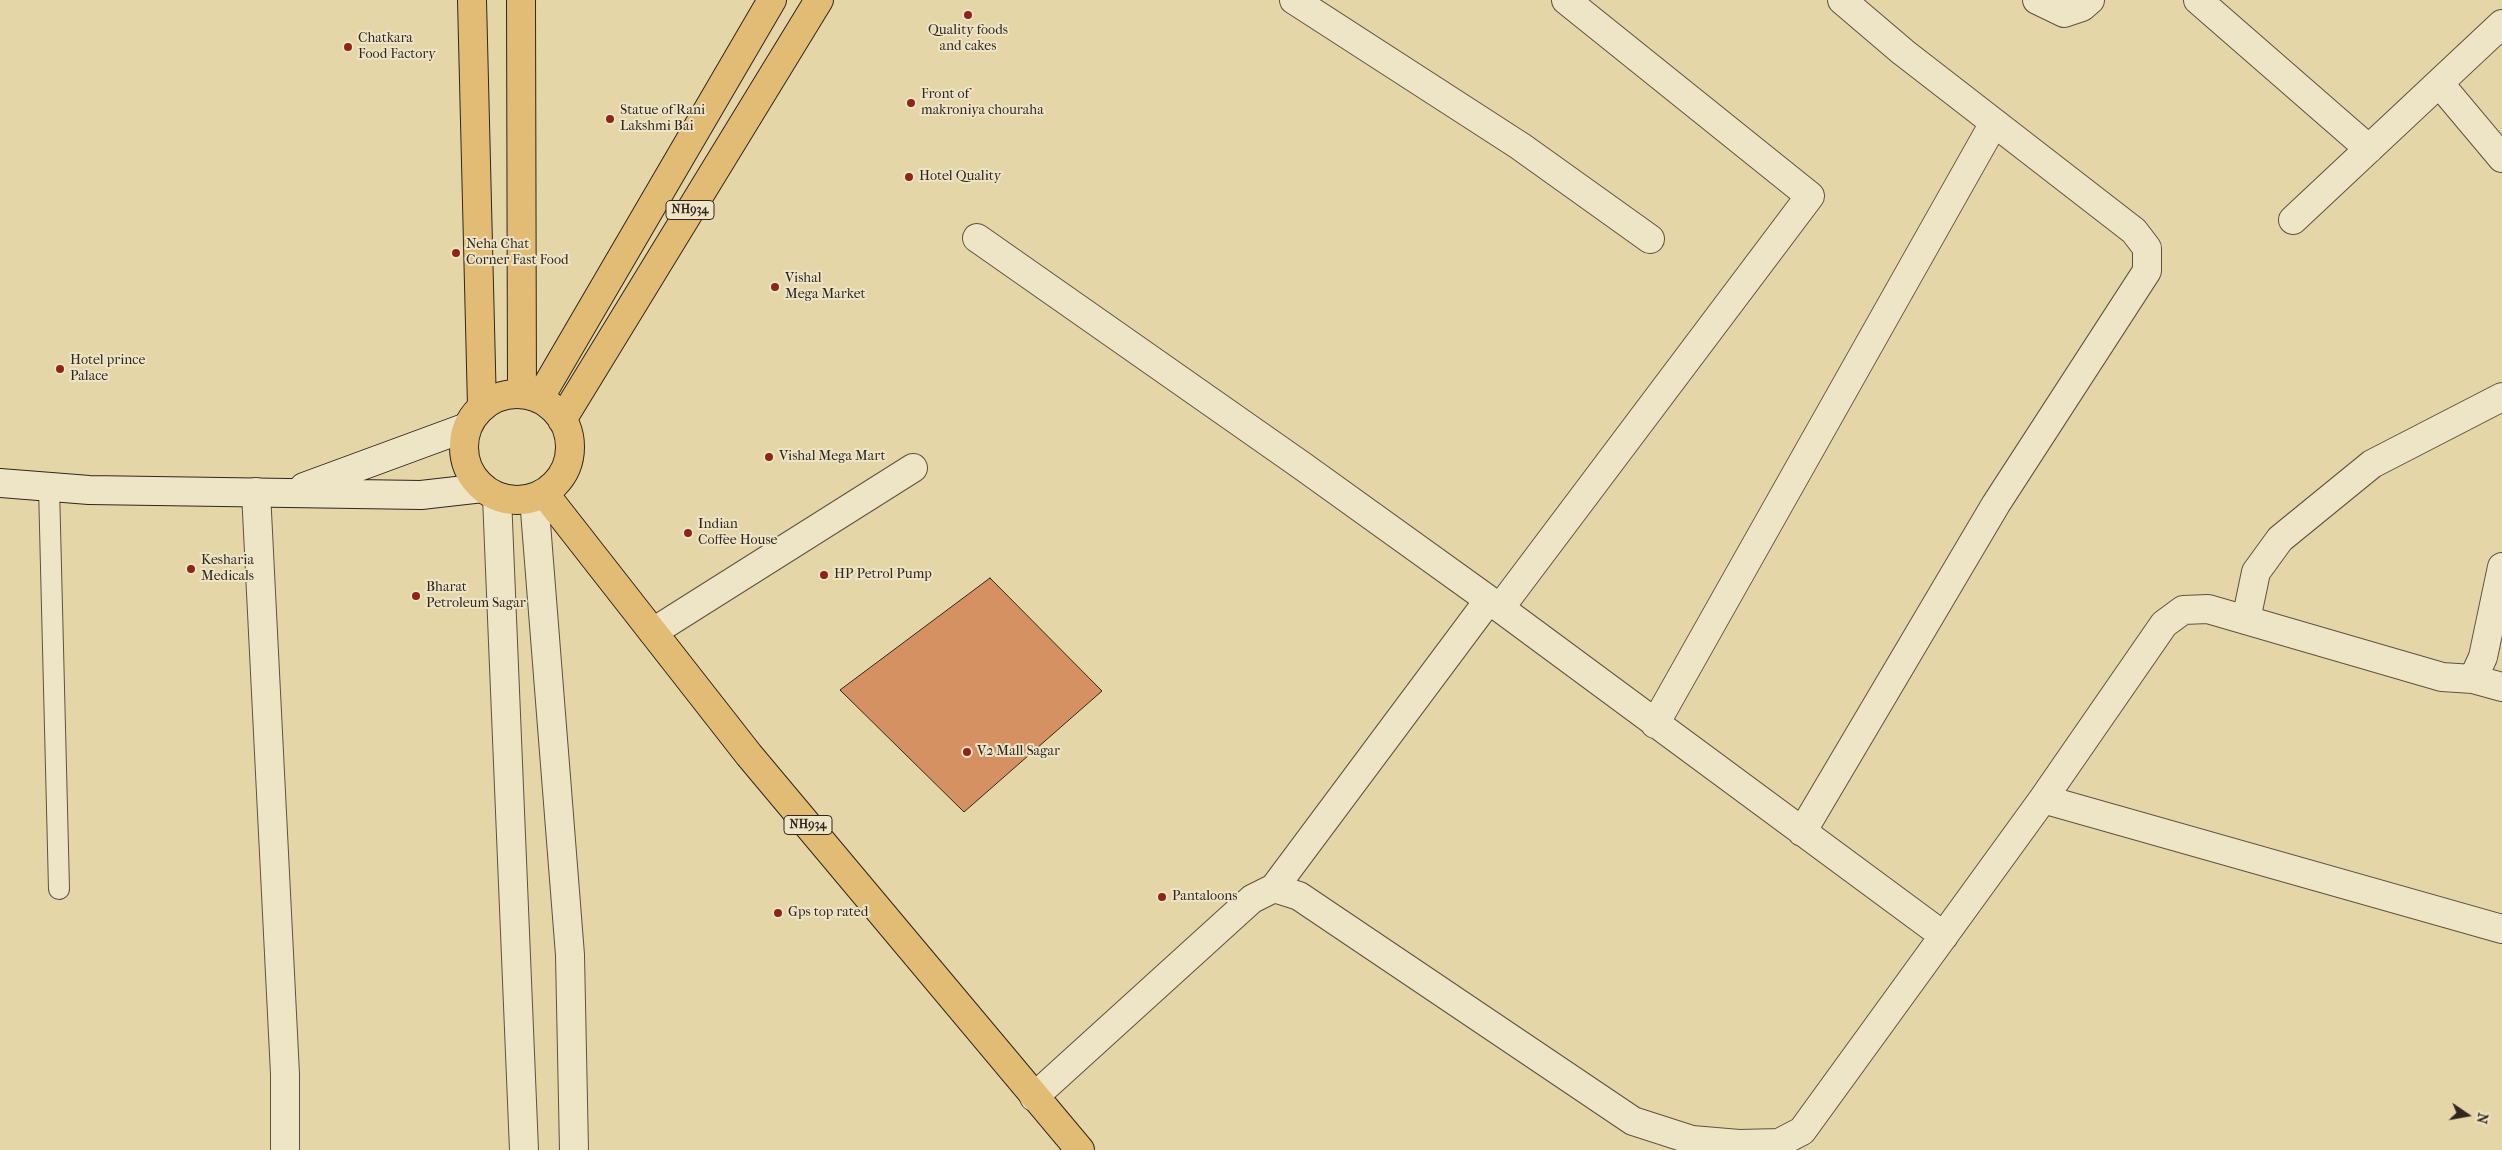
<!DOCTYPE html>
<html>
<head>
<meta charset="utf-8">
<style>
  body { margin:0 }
  #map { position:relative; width:2502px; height:1150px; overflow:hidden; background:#e5d6a8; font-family:"IM FELL French Canon",serif }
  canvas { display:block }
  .north { position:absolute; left:2442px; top:1090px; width:50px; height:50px; -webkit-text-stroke:4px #eee4c6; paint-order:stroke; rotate:102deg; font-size:14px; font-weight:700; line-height:20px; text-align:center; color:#30261d }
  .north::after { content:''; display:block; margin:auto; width:18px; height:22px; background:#30261d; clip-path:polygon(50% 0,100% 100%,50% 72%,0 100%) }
</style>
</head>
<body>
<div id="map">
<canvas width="2502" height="1150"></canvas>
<div class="north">N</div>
</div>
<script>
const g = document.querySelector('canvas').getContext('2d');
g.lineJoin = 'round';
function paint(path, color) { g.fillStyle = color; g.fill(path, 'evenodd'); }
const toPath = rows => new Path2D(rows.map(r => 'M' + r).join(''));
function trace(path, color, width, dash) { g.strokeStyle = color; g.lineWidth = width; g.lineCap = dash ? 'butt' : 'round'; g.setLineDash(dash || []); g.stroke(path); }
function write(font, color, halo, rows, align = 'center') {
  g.font = font + ' "IM FELL French Canon",serif'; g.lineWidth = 4; g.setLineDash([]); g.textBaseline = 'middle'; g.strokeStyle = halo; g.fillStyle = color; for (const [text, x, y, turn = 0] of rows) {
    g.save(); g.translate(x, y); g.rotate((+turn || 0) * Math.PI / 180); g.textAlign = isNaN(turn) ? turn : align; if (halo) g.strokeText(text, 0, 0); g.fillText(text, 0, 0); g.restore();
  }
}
const building = toPath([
  [990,578,1102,691,964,812,840,690,990,578]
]);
const service = toPath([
  [49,487,59,889]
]);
const minor = toPath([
  [1294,0,1520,146,1650,239],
  [2037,0,2064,13,2082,7,2090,0],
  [2198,0,2369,149],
  [2439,83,2502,158],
  [2293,220,2502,24],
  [977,238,1301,465,1500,608,1944,936],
  [256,492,285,1074,285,1150],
  [497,497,524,1150],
  [534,498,570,955,574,1150],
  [1500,608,1810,196,1566,0],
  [2246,620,2256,572,2280,539,2372,464,2502,397],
  [653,632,913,468],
  [2473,679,2502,687],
  [1655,724,1994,123],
  [2043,799,2502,929],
  [1802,832,1996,504,2147,271,2147,248,2134,231,1903,52,1842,0],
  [1274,888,1488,601],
  [1034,1097,1252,899,1274,888,1299,896,1633,1121,1692,1140,1739,1144,1779,1143,1802,1131,2043,799,2164,624,2183,610,2208,609,2442,677,2473,679,2483,657,2502,567]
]);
const secondary = toPath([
  [0,483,89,490,421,495,483,488],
  [304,487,467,427]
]);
const primary = toPath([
  [472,0,482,407],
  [521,0,522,394]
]);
const trunk = toPath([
  '464 447a53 53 0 1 1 106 0a53 53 0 1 1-106 0Z',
  [539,399,772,0],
  [562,420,819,0],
  [544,493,749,755,1080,1150]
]);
const markers = [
  [968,15,5,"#8f2418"],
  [348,47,5,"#8f2418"],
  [911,103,5,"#8f2418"],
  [610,119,5,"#8f2418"],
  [909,177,5,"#8f2418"],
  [456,253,5,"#8f2418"],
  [775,287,5,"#8f2418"],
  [60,369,5,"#8f2418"],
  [769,457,5,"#8f2418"],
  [688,533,5,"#8f2418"],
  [191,569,5,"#8f2418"],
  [824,575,5,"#8f2418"],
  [416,596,5,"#8f2418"],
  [967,752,5,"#8f2418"],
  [1162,897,5,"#8f2418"],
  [778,913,5,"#8f2418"]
];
const shields = [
  [690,210,48],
  [808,825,48]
];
const shieldNames = [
  ["NH934",690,210],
  ["NH934",808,825]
];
const poiNames = [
  ["Quality foods",968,31,"center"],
  ["and cakes",968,47,"center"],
  ["Chatkara",358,39],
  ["Food Factory",358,55],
  ["Front of",921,95],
  ["makroniya chouraha",921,111],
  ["Statue of Rani",620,111],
  ["Lakshmi Bai",620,127],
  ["Hotel Quality",919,177],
  ["Neha Chat",466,245],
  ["Corner Fast Food",466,261],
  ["Vishal",785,279],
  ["Mega Market",785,295],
  ["Hotel prince",70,361],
  ["Palace",70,377],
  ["Vishal Mega Mart",779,457],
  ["Indian",698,525],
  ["Coffee House",698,541],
  ["Kesharia",201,561],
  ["Medicals",201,577],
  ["HP Petrol Pump",834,575],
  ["Bharat",426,588],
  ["Petroleum Sagar",426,604],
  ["V2 Mall Sagar",977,752],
  ["Pantaloons",1172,897],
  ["Gps top rated",788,913]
];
paint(building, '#d69163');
trace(building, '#30261d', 1);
trace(service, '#5d5240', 22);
trace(minor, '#5d5240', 30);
trace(secondary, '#30261d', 30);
trace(primary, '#30261d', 30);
trace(trunk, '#30261d', 30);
trace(service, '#eee4c6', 20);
trace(minor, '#eee4c6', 28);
trace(secondary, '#eee4c6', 28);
trace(primary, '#e2bb74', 28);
trace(trunk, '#e2bb74', 28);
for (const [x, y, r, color] of markers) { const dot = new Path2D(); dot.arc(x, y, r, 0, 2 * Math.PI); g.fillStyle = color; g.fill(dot); trace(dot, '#eee4c6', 2); }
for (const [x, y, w] of shields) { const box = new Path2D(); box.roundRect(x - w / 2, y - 9.5, w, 19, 4); g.fillStyle = '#eee4c6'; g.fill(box); trace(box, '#30261d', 1); }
write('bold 12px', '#30261d', null, shieldNames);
write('14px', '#30261d', '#eee4c6', poiNames, 'left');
</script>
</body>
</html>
